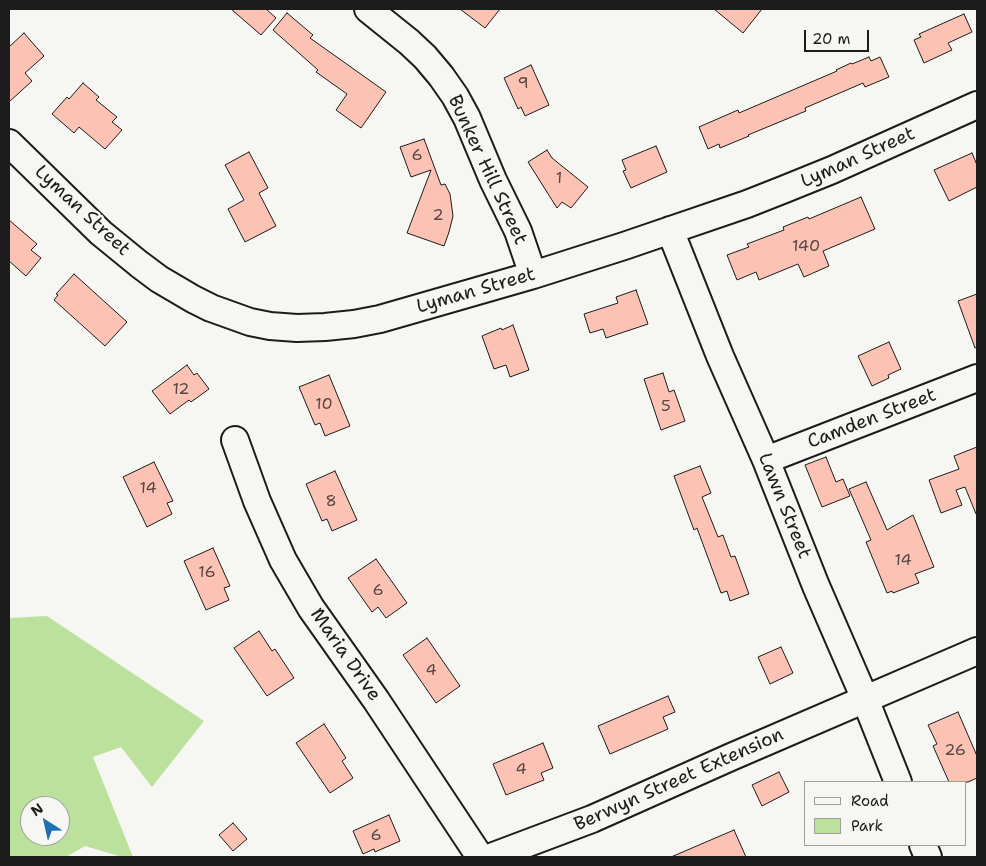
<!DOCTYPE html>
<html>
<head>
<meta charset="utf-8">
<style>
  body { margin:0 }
  #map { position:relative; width:986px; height:866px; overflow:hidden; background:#f6f6f2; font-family:"Shantell Sans",sans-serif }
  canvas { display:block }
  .frame { position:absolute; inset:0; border:10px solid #1c1c1c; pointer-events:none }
  .legend { position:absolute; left:804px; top:781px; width:162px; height:65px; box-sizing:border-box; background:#f6f6f2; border:1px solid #9f9f9c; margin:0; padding:6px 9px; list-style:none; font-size:15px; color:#1c1c1c }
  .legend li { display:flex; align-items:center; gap:10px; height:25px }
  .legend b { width:25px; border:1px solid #9f9f9c }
  .north { position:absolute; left:20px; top:796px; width:50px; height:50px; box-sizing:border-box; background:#f6f6f2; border:1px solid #9f9f9c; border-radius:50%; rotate:325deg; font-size:14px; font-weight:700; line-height:20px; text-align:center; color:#1c1c1c }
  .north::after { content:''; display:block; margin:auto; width:18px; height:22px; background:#1f6fb2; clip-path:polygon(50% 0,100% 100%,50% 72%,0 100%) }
  .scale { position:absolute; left:804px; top:30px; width:65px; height:22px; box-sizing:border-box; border:2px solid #1c1c1c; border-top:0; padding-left:6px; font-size:15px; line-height:18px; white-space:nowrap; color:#1c1c1c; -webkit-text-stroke:4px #f6f6f2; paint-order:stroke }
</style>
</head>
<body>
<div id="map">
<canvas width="986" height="866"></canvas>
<div class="frame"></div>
<ul class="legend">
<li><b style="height:6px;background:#f6f6f2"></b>Road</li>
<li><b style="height:14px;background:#bce19c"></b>Park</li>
</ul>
<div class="north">N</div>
<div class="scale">20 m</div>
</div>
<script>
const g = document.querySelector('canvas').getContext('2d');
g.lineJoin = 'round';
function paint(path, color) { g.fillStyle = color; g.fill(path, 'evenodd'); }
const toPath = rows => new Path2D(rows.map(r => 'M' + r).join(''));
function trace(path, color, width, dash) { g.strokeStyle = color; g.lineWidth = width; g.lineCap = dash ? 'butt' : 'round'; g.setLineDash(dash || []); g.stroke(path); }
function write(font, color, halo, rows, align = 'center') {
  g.font = font + ' "Shantell Sans",sans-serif'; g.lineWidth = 5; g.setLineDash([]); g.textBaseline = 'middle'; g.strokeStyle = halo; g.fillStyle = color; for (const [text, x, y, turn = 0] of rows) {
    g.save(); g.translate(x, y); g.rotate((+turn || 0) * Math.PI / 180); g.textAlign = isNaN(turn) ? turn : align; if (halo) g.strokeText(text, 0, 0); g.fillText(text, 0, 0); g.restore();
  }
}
const green = toPath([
  [47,616,204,721,152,787,121,747,93,757,133,857,122,857,85,846,66,857,9,857,9,618],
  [30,806,60,806,60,836,30,836]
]);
const building = toPath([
  [231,9,266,9,276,18,261,35,231,9],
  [460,9,500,9,485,28,460,9],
  [714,9,762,9,743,33,714,9],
  [287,13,313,35,310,38,386,92,361,128,336,110,347,94,316,72,318,70,273,30,287,13],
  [964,14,972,32,948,43,952,50,924,63,914,40,921,37,919,34,964,14],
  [24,33,44,56,25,73,32,81,9,102,9,47,24,33],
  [869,57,871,61,880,57,889,77,865,87,863,83,805,108,806,111,748,135,749,136,720,148,719,144,708,149,699,127,738,110,739,113,837,71,836,70,851,63,852,64,869,57],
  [531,65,549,105,525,116,521,107,518,109,504,78,531,65],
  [83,83,99,97,96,100,117,117,112,122,122,130,105,149,79,127,74,133,52,114,67,97,69,99,83,83],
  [424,139,441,185,445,184,450,194,453,216,449,232,444,246,407,233,431,170,411,177,400,147,424,139],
  [656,146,667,172,631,188,623,171,626,170,622,160,656,146],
  [547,150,552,158,588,187,571,208,562,202,557,208,528,162,547,150],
  [249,152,268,188,259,193,276,226,245,242,228,209,244,200,225,165,249,152],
  [972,153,977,165,977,187,949,201,934,170,972,153],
  [861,197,875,229,823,251,829,266,804,277,798,264,759,280,756,272,737,280,727,255,749,247,747,244,784,230,783,227,808,217,809,219,861,197],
  [9,220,37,244,31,250,41,258,26,276,9,261,9,220],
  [74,274,127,322,105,346,54,300,58,295,56,294,74,274],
  [636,290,648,324,606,338,603,329,590,333,584,314,618,303,616,297,636,290],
  [977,294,977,347,975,348,958,301,977,294],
  [513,325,529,370,510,377,506,365,494,369,482,336,501,328,502,330,513,325],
  [889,342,901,369,888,375,889,378,872,386,858,356,889,342],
  [187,365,194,375,197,373,209,389,191,402,189,400,170,414,152,391,187,365],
  [663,373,669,392,674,390,685,421,661,430,644,379,663,373],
  [329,375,350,426,325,436,320,423,315,425,299,387,329,375],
  [977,447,977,514,976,514,965,487,956,490,962,505,941,513,929,480,959,469,954,456,977,447],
  [826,457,836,482,843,479,850,496,822,507,805,465,826,457],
  [154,462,173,501,167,503,172,514,147,527,123,477,154,462],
  [700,466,711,493,702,497,718,537,723,535,731,557,735,556,749,594,730,601,727,591,721,593,697,528,694,530,674,476,700,466],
  [335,471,357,520,332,531,327,519,322,521,306,484,335,471],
  [866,482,887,530,913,515,934,567,915,574,919,583,893,593,892,591,887,593,866,542,871,540,849,489,866,482],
  [213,548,230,586,224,588,229,600,206,610,184,561,213,548],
  [376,559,407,603,386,618,378,607,372,612,348,578,376,559],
  [259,631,272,651,275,649,294,678,267,696,234,648,259,631],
  [427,638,460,686,436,703,403,655,427,638],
  [781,647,793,673,770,684,758,657,781,647],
  [668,696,675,712,663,717,668,729,610,754,598,726,668,696],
  [958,712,977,756,977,778,968,782,949,782,933,746,937,744,928,725,958,712],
  [324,724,346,758,342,761,353,778,330,793,296,743,324,724],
  [543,743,553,768,541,773,544,780,506,795,493,764,543,743],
  [779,772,789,792,762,806,752,785,779,772],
  [389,815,400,841,375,852,374,849,363,854,353,831,389,815],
  [233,823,247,839,233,851,219,835,233,823],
  [734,830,746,857,671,857,734,830]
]);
const minor = toPath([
  [368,9,409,42,425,57,441,76,455,96,467,118,493,180,518,231,533,275],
  [9,143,101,233,139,264,159,279,193,299,211,308,250,322,270,326,297,328,325,327,354,324,380,319,533,275,624,246,747,204,785,189,832,170,977,105],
  [670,230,720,356,766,460,816,586,865,699,898,782],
  [235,440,257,501,283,560,311,608,376,700,480,857],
  [766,460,977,378],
  [923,845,928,857],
  [491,857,592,819,731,757,977,651]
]);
const numberNames = [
  ["9",523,84],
  ["6",417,156],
  ["1",559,179],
  ["2",438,216],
  ["140",806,247],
  ["12",181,390],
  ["10",324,405],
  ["5",666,407],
  ["14",148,489],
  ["8",331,502],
  ["14",903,561],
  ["16",207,573],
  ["6",378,591],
  ["4",431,671],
  ["26",955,751],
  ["4",521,770],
  ["6",376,836]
];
const streetNames = [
  ["Lyman Street",858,158,-24],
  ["Bunker Hill Street",487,170,65],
  ["Lyman Street",82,211,43],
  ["Lyman Street",476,291,-16],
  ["Camden Street",872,419,-21],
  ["Lawn Street",784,506,68],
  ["Maria Drive",345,655,55],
  ["Berwyn Street Extension",679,780,-24]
];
paint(green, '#bce19c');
paint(building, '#fcc2b4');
trace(building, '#1c1c1c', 1);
trace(minor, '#1c1c1c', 30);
trace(minor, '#f6f6f2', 26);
write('16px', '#544642', null, numberNames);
write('19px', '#1c1c1c', '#f6f6f2', streetNames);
</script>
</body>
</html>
